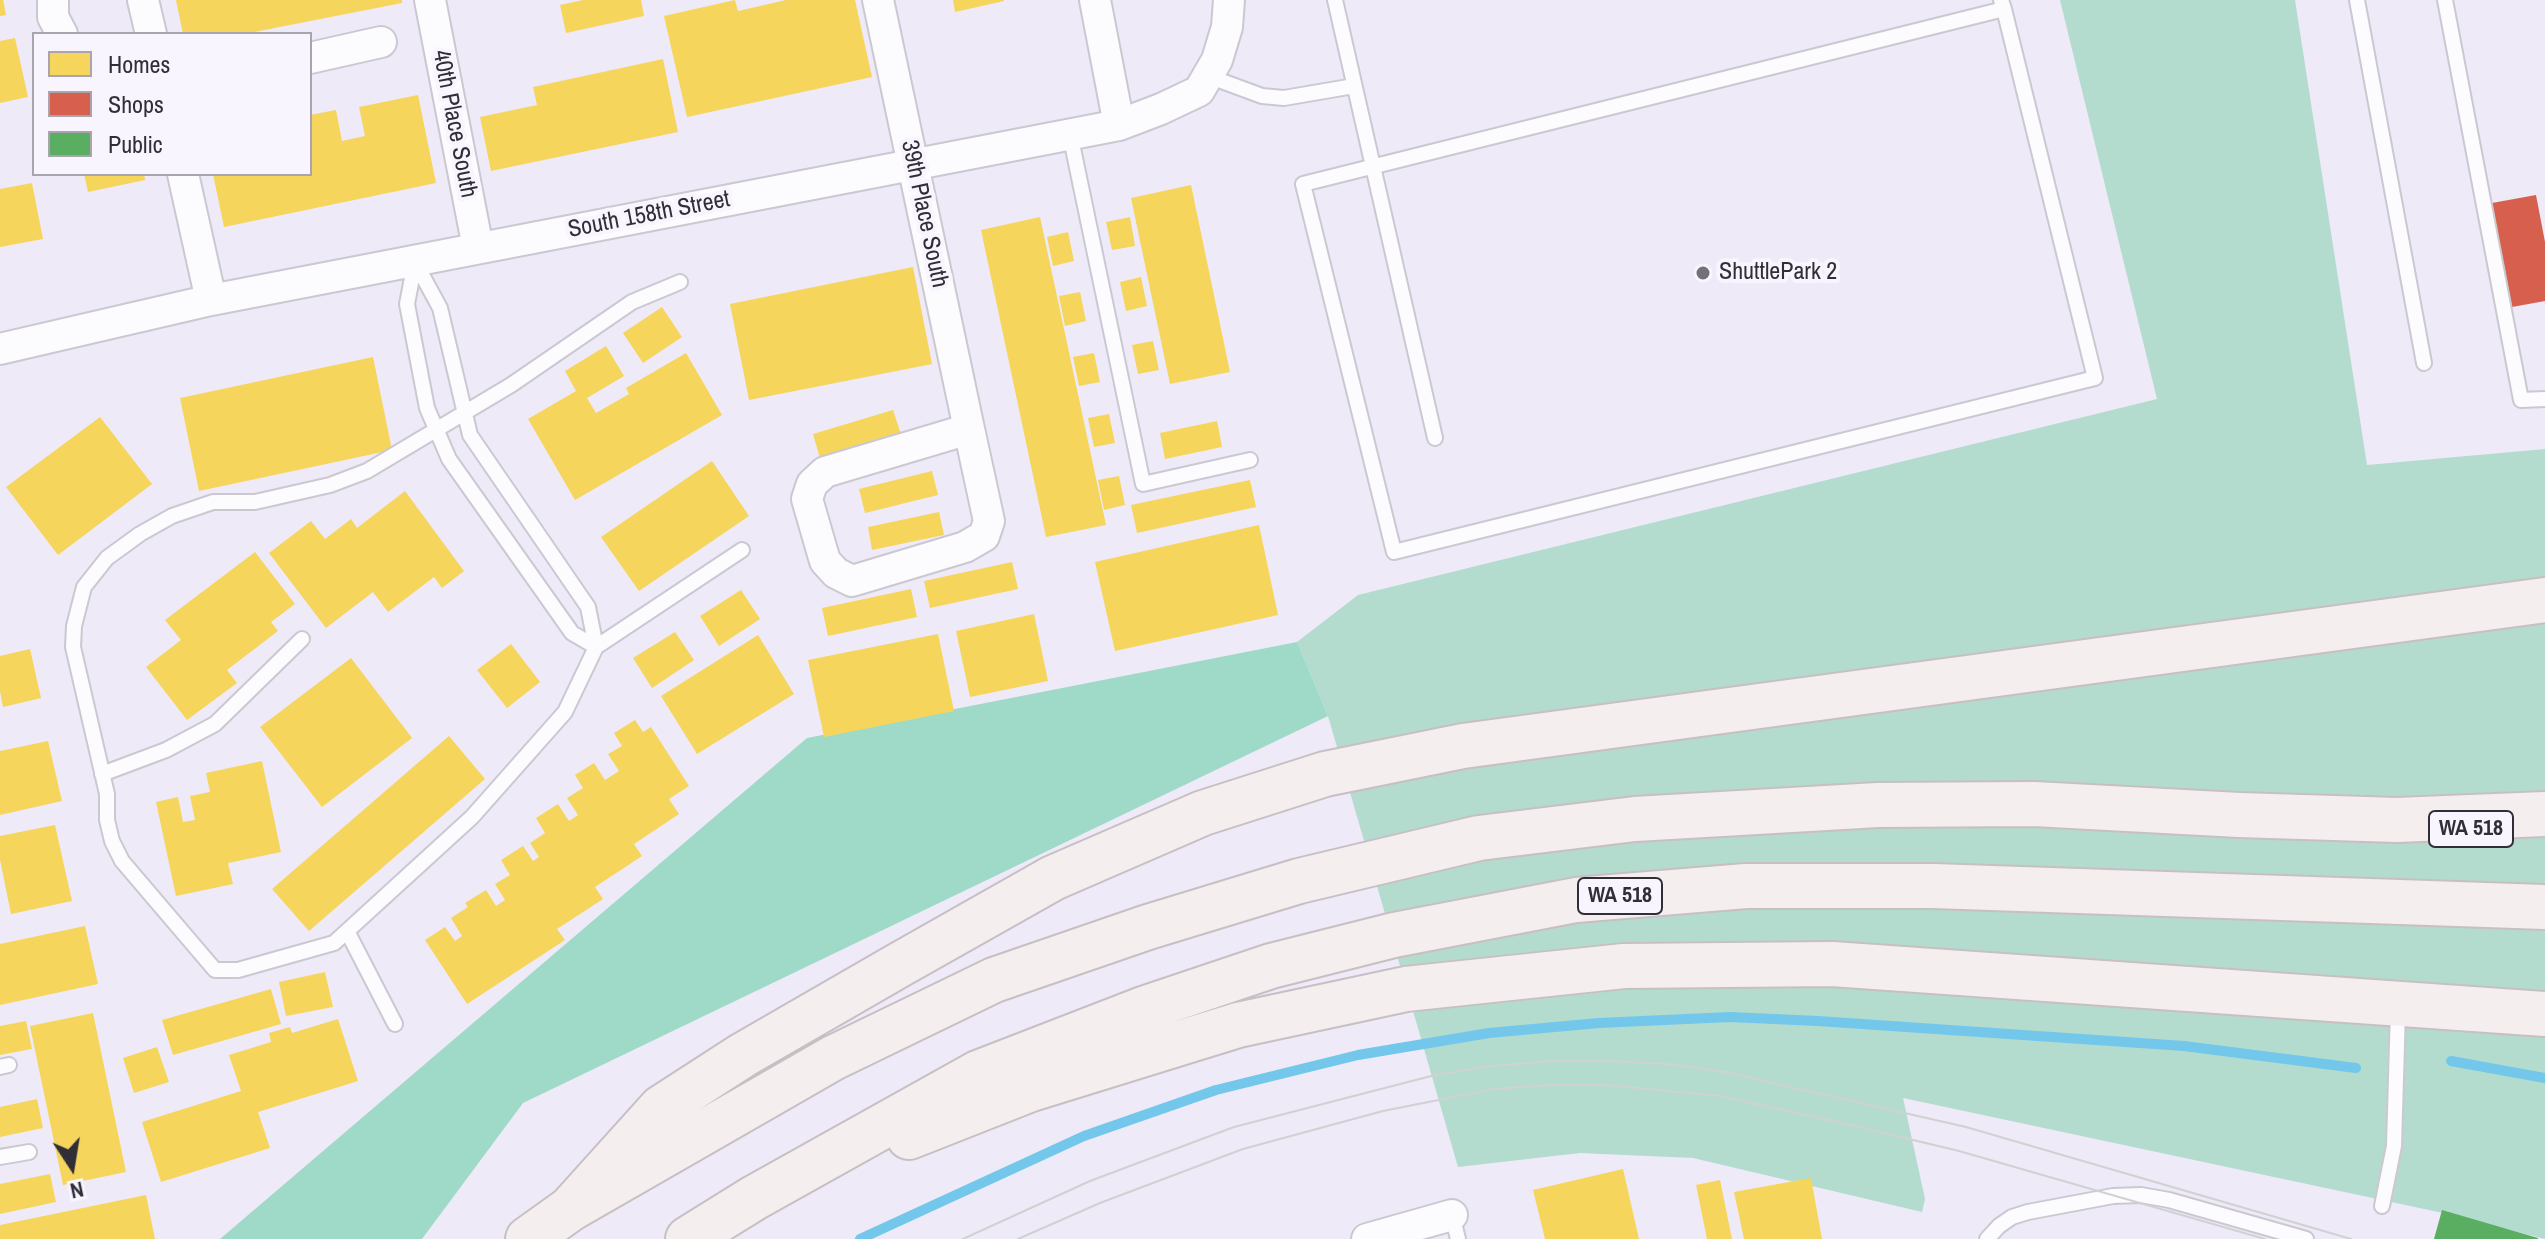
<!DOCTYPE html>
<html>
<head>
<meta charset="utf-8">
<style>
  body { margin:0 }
  #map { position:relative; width:2545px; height:1239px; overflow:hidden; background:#eeeaf7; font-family:"Archivo Narrow",sans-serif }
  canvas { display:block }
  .legend { position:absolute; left:32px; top:32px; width:280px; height:144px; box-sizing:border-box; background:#f8f5fe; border:2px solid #a9a5ae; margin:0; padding:10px 14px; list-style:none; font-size:24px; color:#322e37 }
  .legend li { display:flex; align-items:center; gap:16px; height:40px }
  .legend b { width:40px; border:2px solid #a9a5ae }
  .north { position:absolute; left:32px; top:1127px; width:80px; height:80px; -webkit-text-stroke:6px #f8f5fe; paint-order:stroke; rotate:168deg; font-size:22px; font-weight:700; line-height:32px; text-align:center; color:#322e37 }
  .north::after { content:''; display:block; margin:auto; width:28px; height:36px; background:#322e37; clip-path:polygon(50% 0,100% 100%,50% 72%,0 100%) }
</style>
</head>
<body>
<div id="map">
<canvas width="2545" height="1239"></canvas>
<ul class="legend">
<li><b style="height:22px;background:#f6d55c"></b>Homes</li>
<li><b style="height:22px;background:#d6604d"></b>Shops</li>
<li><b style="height:22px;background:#5aae61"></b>Public</li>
</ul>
<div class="north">N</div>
</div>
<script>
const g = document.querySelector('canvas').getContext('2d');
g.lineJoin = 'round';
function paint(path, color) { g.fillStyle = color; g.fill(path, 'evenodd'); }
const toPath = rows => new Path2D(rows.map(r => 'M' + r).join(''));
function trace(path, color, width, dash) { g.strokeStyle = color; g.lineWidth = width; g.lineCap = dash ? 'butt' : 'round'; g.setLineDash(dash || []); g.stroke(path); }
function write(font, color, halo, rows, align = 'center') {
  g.font = font + ' "Archivo Narrow",sans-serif'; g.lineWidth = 8; g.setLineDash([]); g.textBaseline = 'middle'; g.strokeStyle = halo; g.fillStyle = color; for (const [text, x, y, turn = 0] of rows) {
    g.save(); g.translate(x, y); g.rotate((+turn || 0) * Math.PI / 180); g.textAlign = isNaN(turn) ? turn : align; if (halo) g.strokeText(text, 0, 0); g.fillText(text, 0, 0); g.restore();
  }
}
const green = toPath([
  [2060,0,2295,0,2367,465,2545,449,2545,1239,2443,1213,1903,1098,1925,1199,1922,1212,1693,1158,1580,1153,1458,1167,1328,716,1297,642,1358,595,2157,399]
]);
const forest = toPath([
  [1297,642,1328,716,523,1103,422,1239,220,1239,807,738]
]);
const homes = toPath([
  [0,0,3,0,6,15,0,16],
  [176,0,402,0,402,3,244,34,183,34],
  [583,0,641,0,644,16,566,33,560,5],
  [735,0,738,11,786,0,855,0,872,77,687,117,664,16],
  [953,0,1004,0,1004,1,955,12],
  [15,38,28,97,0,103,0,41],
  [663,59,678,132,491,171,480,117,537,105,533,87],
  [418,95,436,183,224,227,213,174,310,174,310,115,336,110,342,141,365,136,359,107],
  [84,174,144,174,145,180,88,192],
  [32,183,43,239,0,247,0,189],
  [1191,185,1230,372,1170,384,1131,198],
  [1040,217,1106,525,1046,537,981,230],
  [1130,217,1135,246,1112,250,1106,222],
  [1068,232,1074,261,1053,266,1047,237],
  [913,267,932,364,749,400,730,304],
  [1141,277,1147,306,1126,311,1120,282],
  [1080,292,1086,321,1065,326,1059,296],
  [662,307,682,337,643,363,623,333],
  [1153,341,1159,370,1138,374,1132,345],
  [606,346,624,376,587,398,596,413,629,394,626,388,686,353,722,415,575,500,528,419,576,391,565,371],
  [1094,353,1100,382,1079,386,1073,357],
  [373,357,392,450,199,491,180,398],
  [893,410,902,437,821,462,813,434],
  [1109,414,1115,443,1094,447,1088,418],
  [100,417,152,484,58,555,6,487],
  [1217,421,1222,447,1165,459,1160,433],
  [712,461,749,516,639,591,601,537],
  [932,471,938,495,865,513,859,489],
  [1119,476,1125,505,1104,510,1098,480],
  [1250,480,1256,507,1137,533,1131,505],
  [405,491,464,571,442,588,434,577,388,612,373,592,326,628,269,553,311,521,325,539,351,519,357,528],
  [939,512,944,535,872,550,868,527],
  [1259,525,1278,615,1115,651,1095,562],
  [255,552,295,604,271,622,278,631,227,670,237,683,187,720,146,667,181,640,165,620],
  [1012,562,1018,589,930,608,924,581],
  [911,589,917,617,828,636,822,608],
  [741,590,760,619,719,646,700,616],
  [1034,614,1048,681,970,697,956,631],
  [675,632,694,660,652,688,633,658],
  [938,634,954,711,824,737,808,660],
  [758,635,794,694,697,754,661,696],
  [511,644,540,682,507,708,477,670],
  [30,649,41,698,3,707,0,691,0,656],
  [351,658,412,738,322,807,260,727],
  [635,720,643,732,651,727,689,786,669,799,679,814,634,844,642,856,595,887,603,899,557,929,565,940,467,1004,425,940,445,927,455,941,462,936,451,918,468,907,465,903,486,890,496,906,505,900,495,884,510,875,501,860,523,846,533,861,539,857,530,843,545,833,536,818,558,804,569,821,578,815,567,798,583,788,575,775,594,763,605,780,619,771,608,754,622,746,614,733],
  [449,736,485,779,309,931,272,889],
  [48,741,62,801,0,815,0,751],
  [262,761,281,852,228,863,233,884,176,896,156,802,178,797,183,822,195,820,190,796,210,792,206,773],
  [55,825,72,901,11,914,0,860,0,836],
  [85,926,98,984,0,1005,0,944],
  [325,972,333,1007,286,1016,279,982],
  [271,989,281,1024,173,1055,162,1020],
  [93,1013,126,1172,63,1185,30,1026],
  [338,1019,358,1081,258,1112,270,1148,161,1182,142,1122,241,1091,229,1055,271,1042,269,1033,290,1027,292,1033],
  [26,1021,32,1049,0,1055,0,1026],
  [157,1047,169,1082,134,1093,123,1058],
  [37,1099,43,1128,0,1137,0,1107],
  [1623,1169,1639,1239,1545,1239,1533,1190],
  [50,1174,56,1202,0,1214,0,1184],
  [1811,1178,1822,1239,1744,1239,1734,1192],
  [1720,1180,1732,1239,1707,1239,1696,1185],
  [146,1195,155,1239,0,1239,0,1225]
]);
const shops = toPath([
  [2536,195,2545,242,2545,301,2512,307,2492,203]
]);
const public = toPath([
  [2442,1210,2538,1238,2538,1239,2434,1239]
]);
const stream = toPath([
  [2451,1061,2545,1078],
  [860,1239,1084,1136,1216,1090,1358,1055,1489,1033,1599,1023,1730,1017,1818,1021,2184,1046,2356,1068]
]);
const service = toPath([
  [1335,0,1435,438],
  [2001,0,2004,9,2071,281,2095,378,1394,552,1303,184,2004,9],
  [2357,0,2424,363],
  [2445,0,2521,400,2545,399],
  [1208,76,1262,96,1284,98,1354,86],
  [1070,134,1143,484,1250,460],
  [415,262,407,304,427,408,449,459,572,633,596,647],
  [415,262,440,308,470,435,588,607,596,647],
  [680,282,632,302,511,385,367,471,330,485,255,502,213,502,172,516,140,534,107,558,84,587,74,626,73,647,107,794,107,820,112,841,122,861,215,970,238,970,334,943,472,817,565,712,596,647,742,550],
  [102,774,166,750,215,724,302,639],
  [347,931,395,1024],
  [0,1067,9,1065],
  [0,1157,29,1152],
  [2382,1206,2394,1146,2398,1010],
  [1452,1215,1458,1239],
  [1987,1239,1999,1226,2012,1217,2028,1212,2113,1196,2141,1195,2169,1200,2306,1239]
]);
const minor = toPath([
  [53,0,53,17,62,34],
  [143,0,151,34],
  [430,0,478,248],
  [878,0,969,429],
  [1095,0,1119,125],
  [310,58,381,42],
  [183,174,211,300],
  [0,349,211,300,1119,125,1161,109,1199,91,1217,60,1227,27,1229,0],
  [969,429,989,521,984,536,965,547,852,581,836,573,825,561,807,499,812,484,825,472,969,429],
  [1367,1239,1452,1215]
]);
const motorway = toPath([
  [909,1137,1031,1089,1238,1025,1406,989,1624,966,1832,964,2545,1014],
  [570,1209,661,1108,743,1055,899,965,1053,878,1203,813,1325,774,1463,746,2545,600],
  [528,1239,570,1209,833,1058,994,980,1148,927,1299,881,1479,838,1635,819,1878,805,2034,804,2239,815,2397,820,2545,814],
  [688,1239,754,1198,978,1073,1146,1008,1271,966,1394,935,1576,900,1746,886,1933,886,2545,907]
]);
const tram = toPath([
  [963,1239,1090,1181,1234,1127,1435,1075,1492,1066,1551,1061,1609,1061,1667,1064,1725,1072,1966,1127,2351,1239],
  [1018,1239,1100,1203,1243,1149,1383,1111,1494,1089,1551,1085,1607,1085,1720,1096,1842,1123,1959,1151,2265,1239]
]);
const markers = [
  [1703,273,8,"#74707a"]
];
const shields = [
  [2471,829,84],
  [1620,896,84]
];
const shieldNames = [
  ["WA 518",2471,829],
  ["WA 518",1620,896]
];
const streetNames = [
  ["40th Place South",454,124,79],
  ["39th Place South",924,214,78],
  ["South 158th Street",649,215,-11]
];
const poiNames = [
  ["ShuttlePark 2",1719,273]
];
paint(green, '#b3dcce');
paint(forest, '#9edac7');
paint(homes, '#f6d55c');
paint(shops, '#d6604d');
paint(public, '#5aae61');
trace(stream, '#72c7eb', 10);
trace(service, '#cbc8d2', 18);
trace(minor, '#cbc8d2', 34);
trace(motorway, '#c8bfc4', 48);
trace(service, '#fcfcfe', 14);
trace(minor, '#fcfcfe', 30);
trace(motorway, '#f5eeee', 44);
trace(tram, '#d1d0d3', 2);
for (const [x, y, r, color] of markers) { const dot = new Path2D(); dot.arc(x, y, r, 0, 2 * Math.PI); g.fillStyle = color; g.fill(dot); trace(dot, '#f8f5fe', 3); }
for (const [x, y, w] of shields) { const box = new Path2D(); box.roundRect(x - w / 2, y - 18, w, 36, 6); g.fillStyle = '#f8f5fe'; g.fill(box); trace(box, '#322e37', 2); }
write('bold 22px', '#322e37', null, shieldNames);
write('24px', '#322e37', '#f8f5fe', streetNames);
write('24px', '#322e37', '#f8f5fe', poiNames, 'left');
</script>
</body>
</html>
